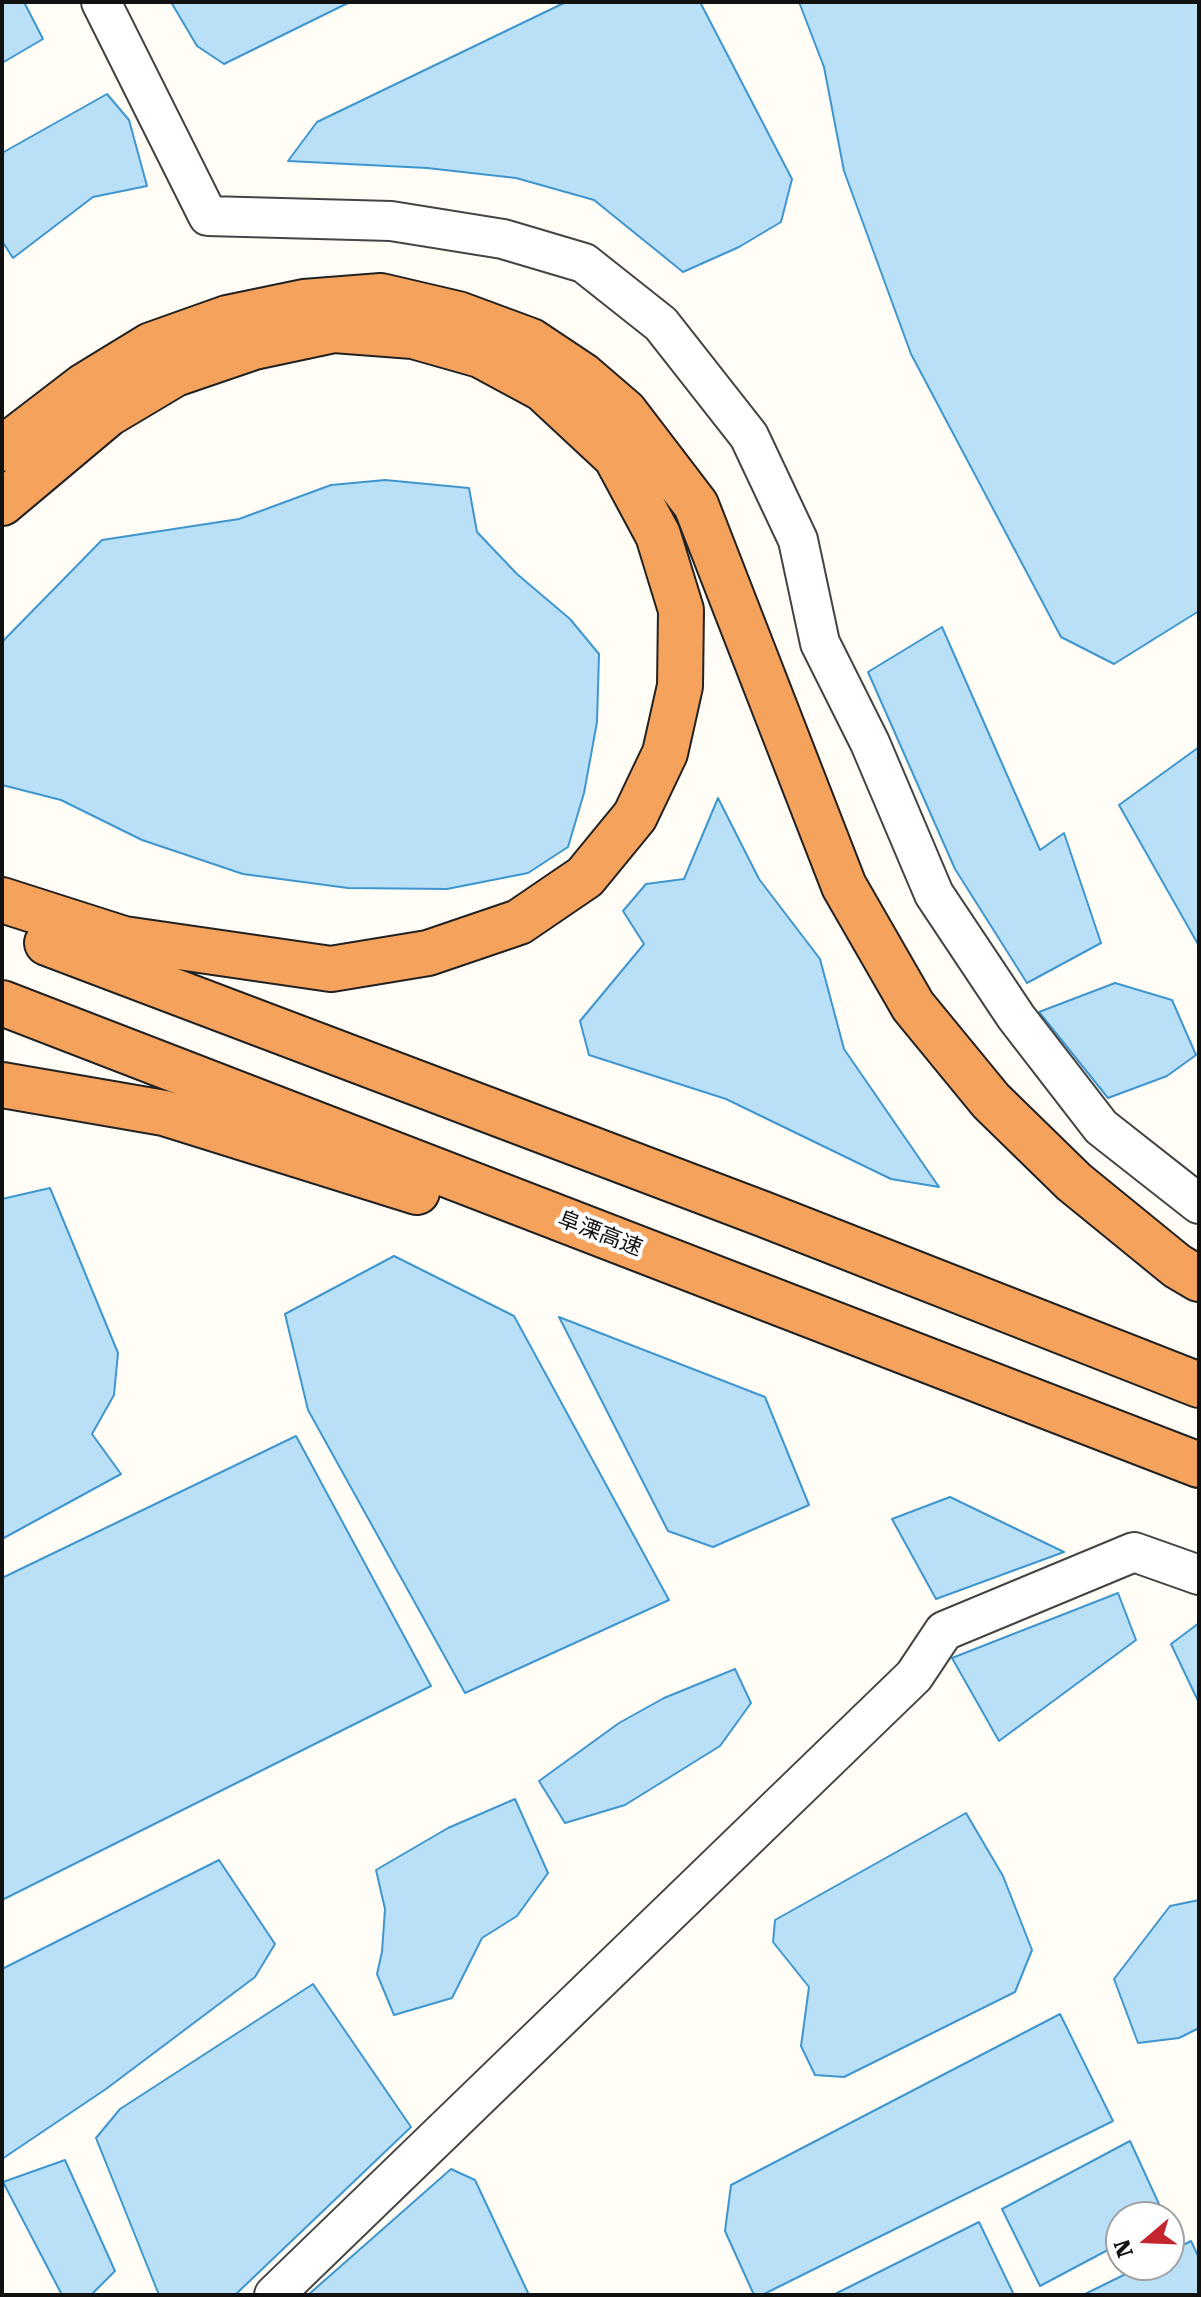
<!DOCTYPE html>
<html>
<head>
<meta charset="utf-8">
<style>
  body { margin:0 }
  #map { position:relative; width:1201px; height:2297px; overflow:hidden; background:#fffdf5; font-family:"Roboto Serif",serif }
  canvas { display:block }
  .frame { position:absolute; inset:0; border:4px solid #111; pointer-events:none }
  .north { position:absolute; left:1105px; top:2201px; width:80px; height:80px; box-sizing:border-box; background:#fff; border:2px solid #a0a0a0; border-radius:50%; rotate:251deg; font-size:22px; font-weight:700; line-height:32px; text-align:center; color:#111 }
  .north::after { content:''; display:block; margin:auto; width:28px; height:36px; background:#c4262e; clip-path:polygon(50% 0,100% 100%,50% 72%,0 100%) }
</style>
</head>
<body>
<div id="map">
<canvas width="1201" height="2297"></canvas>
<div class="frame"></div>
<div class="north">N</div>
</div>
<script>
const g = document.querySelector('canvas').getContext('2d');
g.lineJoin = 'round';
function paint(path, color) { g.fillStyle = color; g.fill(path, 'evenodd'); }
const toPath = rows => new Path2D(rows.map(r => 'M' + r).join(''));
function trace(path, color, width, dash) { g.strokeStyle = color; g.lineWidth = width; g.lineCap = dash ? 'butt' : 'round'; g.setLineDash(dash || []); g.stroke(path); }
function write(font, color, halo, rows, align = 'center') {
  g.font = font + ' "Roboto Serif","Noto Sans SC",serif'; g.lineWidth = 8; g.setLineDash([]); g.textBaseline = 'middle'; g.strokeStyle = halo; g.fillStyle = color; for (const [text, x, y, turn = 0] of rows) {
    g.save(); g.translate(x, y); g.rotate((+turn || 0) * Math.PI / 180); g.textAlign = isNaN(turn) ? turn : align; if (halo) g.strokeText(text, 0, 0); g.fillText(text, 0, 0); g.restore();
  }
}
const water = toPath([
  [2,2,24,2,43,39,2,63,2,2],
  [171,2,350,2,224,64,197,46,171,2],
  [566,2,700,2,792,179,781,222,739,247,683,272,594,200,516,178,427,168,288,161,317,122,566,2],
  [799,2,1199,2,1199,611,1114,664,1061,637,911,354,844,171,824,67,799,2],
  [107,94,129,120,147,186,93,197,13,258,2,241,2,153,107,94],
  [385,480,469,488,477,532,517,574,570,619,599,654,597,722,584,793,568,847,528,873,447,889,348,888,243,874,142,840,61,800,2,785,2,642,102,540,239,519,331,485,385,480],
  [942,627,1040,850,1064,833,1101,943,1027,983,955,869,868,672,942,627],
  [1199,747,1199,946,1119,805,1199,747],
  [718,798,759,879,820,959,844,1049,939,1187,891,1179,726,1099,589,1055,580,1021,644,944,623,911,646,884,684,879,718,798],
  [1115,983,1172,1000,1196,1055,1167,1076,1108,1098,1039,1012,1115,983],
  [50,1188,118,1353,114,1395,92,1434,121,1474,2,1539,2,1199,50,1188],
  [394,1256,514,1316,669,1600,465,1693,308,1410,285,1314,394,1256],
  [559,1317,765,1397,809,1505,713,1547,668,1531,559,1317],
  [296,1436,431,1686,2,1900,2,1578,296,1436],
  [950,1497,1064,1552,936,1599,892,1519,950,1497],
  [1118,1593,1136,1640,999,1741,952,1658,1118,1593],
  [1199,1623,1199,1703,1171,1644,1199,1623],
  [735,1669,751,1703,720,1746,625,1805,565,1823,539,1781,619,1723,664,1698,735,1669],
  [515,1799,548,1873,517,1916,482,1938,452,1998,394,2015,377,1974,382,1952,385,1909,376,1870,448,1828,515,1799],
  [966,1813,1003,1876,1032,1950,1015,1992,844,2077,815,2075,801,2046,809,1987,773,1942,775,1920,966,1813],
  [219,1860,275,1944,255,1977,106,2089,2,2159,2,1969,219,1860],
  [1199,1900,1199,2028,1179,2038,1138,2043,1114,1979,1170,1906,1199,1900],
  [313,1984,411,2127,235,2295,159,2295,96,2138,120,2109,313,1984],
  [1060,2014,1113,2121,762,2295,754,2295,725,2231,731,2185,1060,2014],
  [1130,2141,1165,2217,1121,2217,1121,2243,1040,2286,1002,2209,1130,2141],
  [65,2160,115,2271,91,2295,62,2295,3,2182,65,2160],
  [451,2169,475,2180,529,2295,308,2295,451,2169],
  [979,2222,1014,2295,833,2295,979,2222],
  [1191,2241,1199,2258,1199,2295,1083,2295,1144,2265,1169,2265,1169,2252,1191,2241]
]);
const tertiary = toPath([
  [101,2,208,216,391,221,503,239,584,263,661,324,749,436,798,540,820,643,870,743,934,894,1016,1017,1101,1127,1199,1204],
  [274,2295,914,1676,944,1631,1134,1552,1199,1575]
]);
const motorway = toPath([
  [2,449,84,386,151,345,227,318,304,302,381,296,458,314,531,341,582,375,625,412,696,505,844,886,913,1006,991,1101,1074,1182,1177,1266,1199,1279],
  [2,503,108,414,175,374,254,347,334,330,413,336,480,355,543,389,616,457,658,535,681,610,680,686,665,753,635,816,585,877,519,922,428,953,331,969,124,939,2,900],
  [47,943,763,1214,1199,1385],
  [2,1003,1199,1465],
  [2,1085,164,1113,417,1192]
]);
const streetNames = [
  ["阜溧高速",600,1234,21]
];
paint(water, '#b9e0f7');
trace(water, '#3f96cf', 2);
trace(tertiary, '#444', 42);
trace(motorway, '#222', 48);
trace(tertiary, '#fff', 38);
trace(motorway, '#f5a25d', 44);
write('22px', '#111', '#fff', streetNames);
</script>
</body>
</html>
